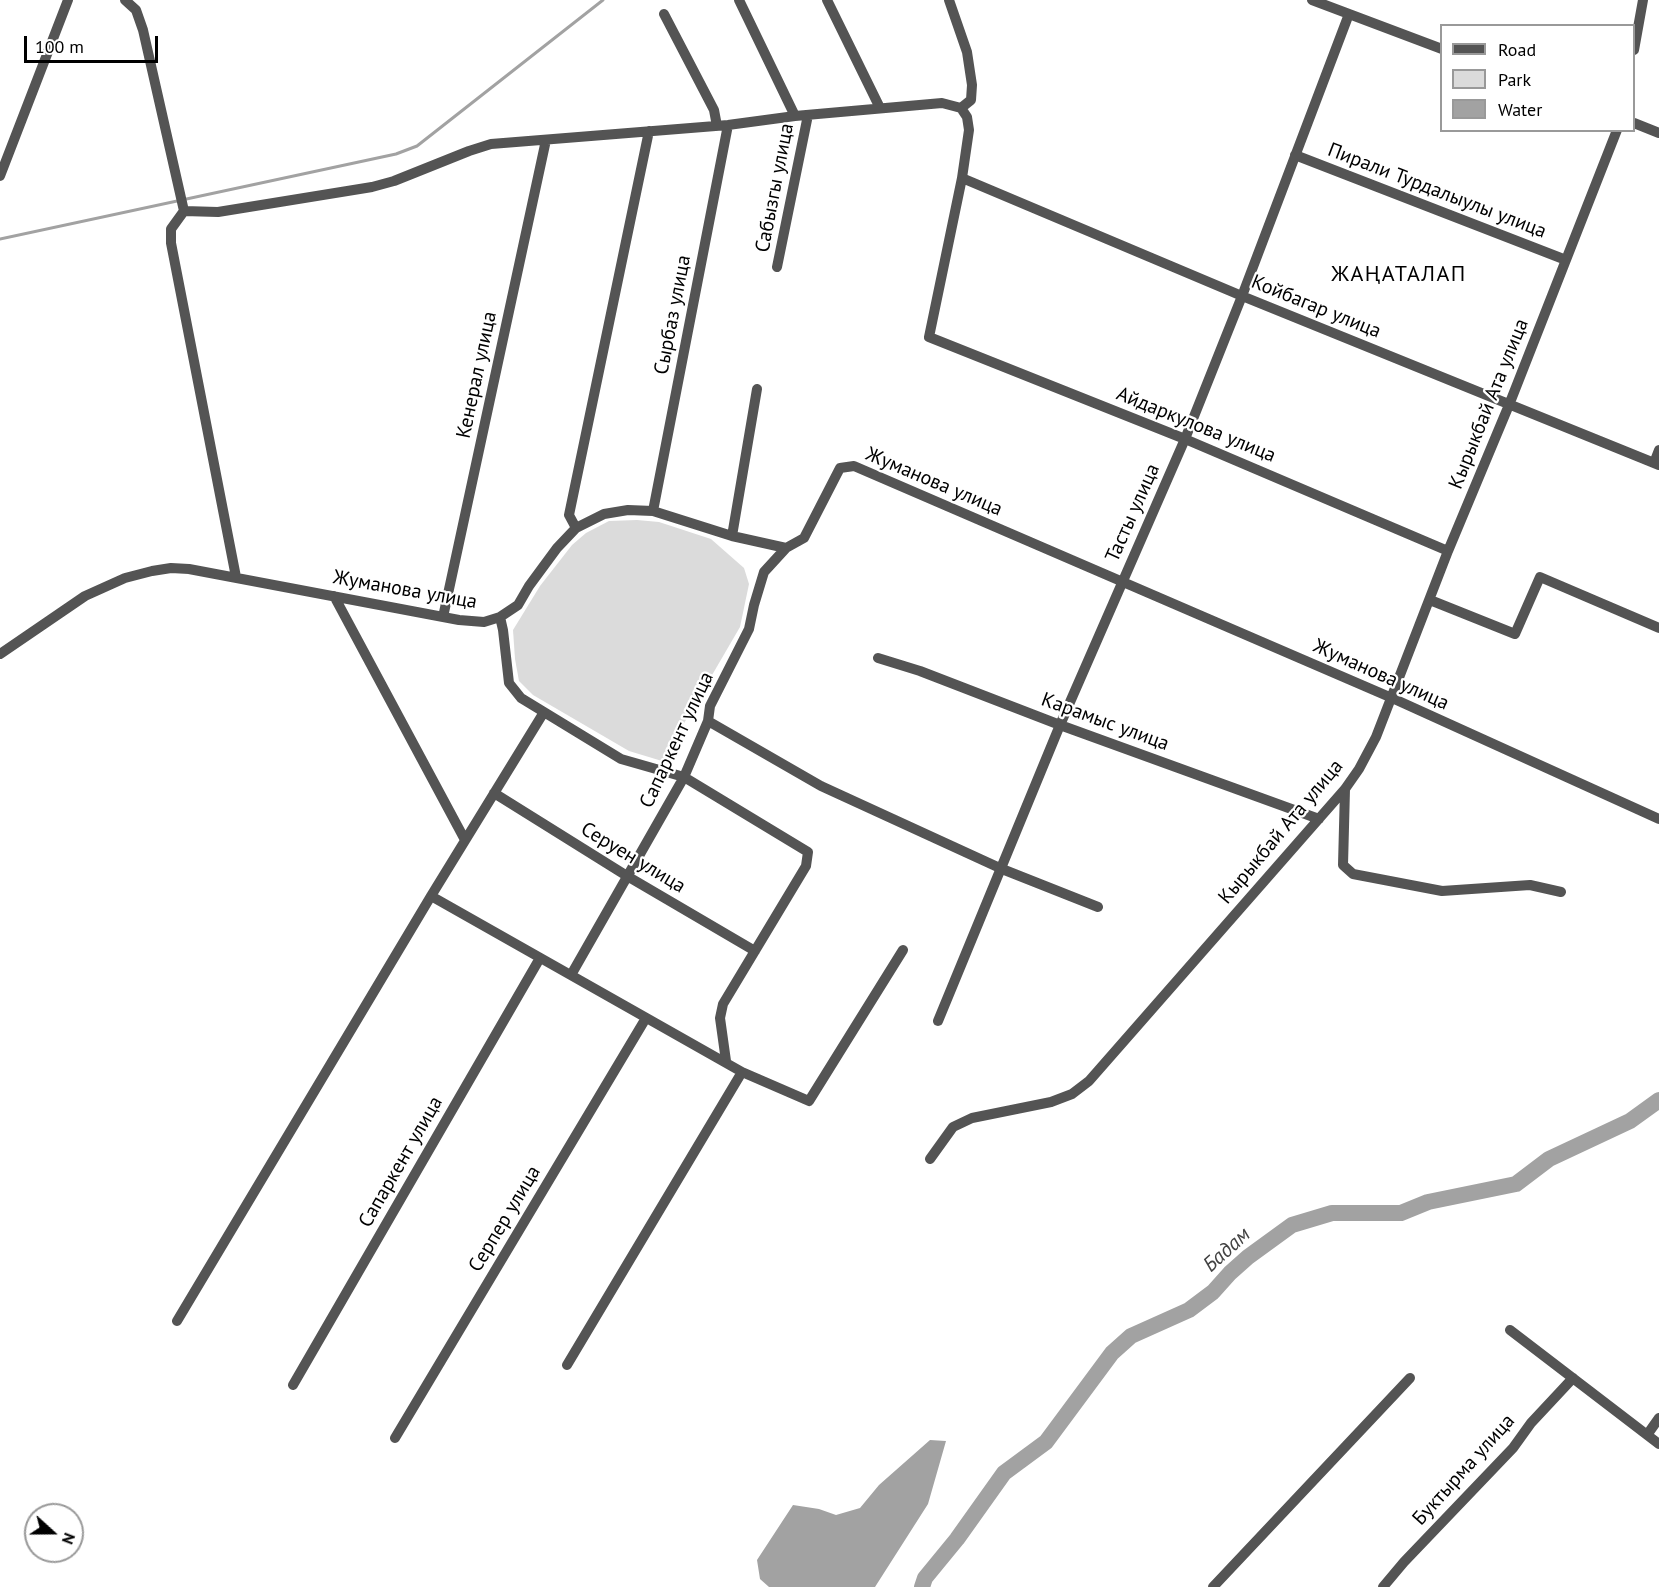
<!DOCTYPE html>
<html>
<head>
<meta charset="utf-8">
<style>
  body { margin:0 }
  #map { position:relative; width:1659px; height:1587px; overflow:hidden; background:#fff; font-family:"PT Sans",sans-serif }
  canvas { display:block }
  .legend { position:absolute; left:1440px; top:24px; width:195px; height:108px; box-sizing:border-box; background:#fff; border:2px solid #999; margin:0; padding:8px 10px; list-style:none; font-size:18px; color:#000 }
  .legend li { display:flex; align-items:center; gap:12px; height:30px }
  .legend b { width:30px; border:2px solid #999 }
  .north { position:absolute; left:24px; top:1503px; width:60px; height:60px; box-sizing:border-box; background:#fff; border:2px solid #999; border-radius:50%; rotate:111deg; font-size:16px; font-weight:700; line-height:24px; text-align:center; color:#000 }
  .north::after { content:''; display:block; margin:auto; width:21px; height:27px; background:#000; clip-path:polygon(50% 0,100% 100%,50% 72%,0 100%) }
  .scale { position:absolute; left:24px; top:36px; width:134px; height:27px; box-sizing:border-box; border:3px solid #000; border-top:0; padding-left:8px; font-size:18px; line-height:21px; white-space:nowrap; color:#000; -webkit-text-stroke:4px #fff; paint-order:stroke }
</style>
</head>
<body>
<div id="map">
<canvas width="1659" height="1587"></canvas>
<ul class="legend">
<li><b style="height:8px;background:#545454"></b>Road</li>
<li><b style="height:16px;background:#dbdbdb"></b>Park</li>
<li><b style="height:16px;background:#a2a2a2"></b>Water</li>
</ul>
<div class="north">N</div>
<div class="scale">100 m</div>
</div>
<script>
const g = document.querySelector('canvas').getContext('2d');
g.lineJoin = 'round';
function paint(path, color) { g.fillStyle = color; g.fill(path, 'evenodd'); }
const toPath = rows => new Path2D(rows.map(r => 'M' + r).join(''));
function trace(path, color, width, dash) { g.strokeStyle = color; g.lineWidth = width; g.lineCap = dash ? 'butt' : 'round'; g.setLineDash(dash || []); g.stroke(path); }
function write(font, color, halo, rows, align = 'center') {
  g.font = font + ' "PT Sans",sans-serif'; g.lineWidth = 4.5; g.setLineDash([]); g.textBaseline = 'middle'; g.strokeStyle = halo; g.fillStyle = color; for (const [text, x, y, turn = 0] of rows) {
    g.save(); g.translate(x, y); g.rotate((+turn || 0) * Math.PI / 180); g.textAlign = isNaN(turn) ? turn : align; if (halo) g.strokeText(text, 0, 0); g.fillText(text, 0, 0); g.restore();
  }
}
const green = toPath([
  [637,520,659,522,711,539,744,568,749,584,740,627,662,761,629,751,533,695,519,681,515,659,513,630,540,586,572,545,586,533,609,521]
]);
const water = toPath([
  [930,1440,946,1441,928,1504,875,1587,769,1587,760,1579,757,1560,793,1505,819,1509,836,1515,860,1508,879,1485]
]);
const stream = toPath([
  [0,239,396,154,417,146,603,0]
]);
const river = toPath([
  [922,1587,925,1578,957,1539,1004,1473,1046,1442,1112,1353,1131,1336,1189,1310,1213,1292,1230,1273,1248,1257,1292,1225,1332,1213,1401,1213,1428,1202,1516,1184,1549,1159,1630,1121,1659,1100]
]);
const street = toPath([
  [125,0,136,10,143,30,184,211,171,229,171,243,236,577],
  [739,0,795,116],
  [827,0,880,108],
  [949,0,967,52,972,85,971,100,961,108,967,117,969,130,962,178,929,337,1185,439,1448,551],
  [1312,0,1442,49],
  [664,14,714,110,717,126],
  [1634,50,1643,0],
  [1634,123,1659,133],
  [1295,155,1566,260],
  [0,176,68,0],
  [962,178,1242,296,1659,465],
  [184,211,218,212,372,187,394,181,469,151,491,144,728,125,795,116,942,103,961,108],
  [777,267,808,115],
  [1654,463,1659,450],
  [653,511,728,125],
  [576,528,569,515,649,131],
  [732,536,757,389],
  [334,596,465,840],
  [1430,600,1515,634,1540,577,1659,628],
  [443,617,546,140],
  [500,617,503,630,509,683,521,698,621,759,684,777,808,852,806,866,723,1004,720,1018,726,1061],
  [0,654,85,596,125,578,152,571,171,568,189,569,459,620,484,622,500,617,518,605,529,586,557,548,576,528,604,514,628,510,653,511,732,536,786,548,804,538,840,468,854,466,1392,698,1659,819],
  [878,658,920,671,1060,725,1319,819],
  [708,721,821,786,1002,869,1098,907],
  [1345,789,1343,865,1353,874,1442,891,1530,885,1561,892],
  [494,793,627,876,755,951],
  [431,896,742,1072,809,1101,903,950],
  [571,975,684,777,708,721,710,706,749,629,754,605,764,572,786,548],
  [938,1021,1060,725,1185,439,1242,296,1349,14],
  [930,1159,953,1127,972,1118,1051,1102,1072,1094,1089,1081,1345,789,1359,769,1376,737,1448,551,1509,405,1617,130],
  [177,1321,431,896,544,712],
  [1510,1330,1659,1444],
  [567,1365,742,1072],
  [293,1385,540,958],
  [1647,1435,1659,1418],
  [395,1438,646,1018],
  [1213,1587,1410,1378],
  [1383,1587,1404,1562,1513,1448,1531,1423,1573,1378]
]);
const streetNames = [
  ["Сабызгы улица",775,188,-79],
  ["Пирали Турдалыулы улица",1437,191,21],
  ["Койбагар улица",1316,307,22],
  ["Сырбаз улица",673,315,-79],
  ["Кенерал улица",477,375,-78],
  ["Кырыкбай Ата улица",1489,404,-68],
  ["Айдаркулова улица",1196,425,22],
  ["Жуманова улица",934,482,23],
  ["Тасты улица",1133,513,-66],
  ["Жуманова улица",405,590,10],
  ["Жуманова улица",1381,675,24],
  ["Карамыс улица",1105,722,20],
  ["Сапаркент улица",677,740,-65],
  ["Кырыкбай Ата улица",1281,832,-50],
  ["Серуен улица",633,858,31],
  ["Сапаркент улица",401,1162,-60],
  ["Серпер улица",505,1219,-59],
  ["Буктырма улица",1464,1470,-48]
];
const waterNames = [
  ["Бадам",1227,1250,-42]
];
const quarterNames = [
  ["ЖАҢАТАЛАП",1399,275]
];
paint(green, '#dbdbdb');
paint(water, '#a2a2a2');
trace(stream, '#a2a2a2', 3);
trace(river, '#a2a2a2', 16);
trace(street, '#545454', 10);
write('20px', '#000', '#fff', streetNames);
write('italic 21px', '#434343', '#fff', waterNames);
g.letterSpacing = '1.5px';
write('22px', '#000', '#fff', quarterNames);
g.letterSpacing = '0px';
</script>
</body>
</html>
